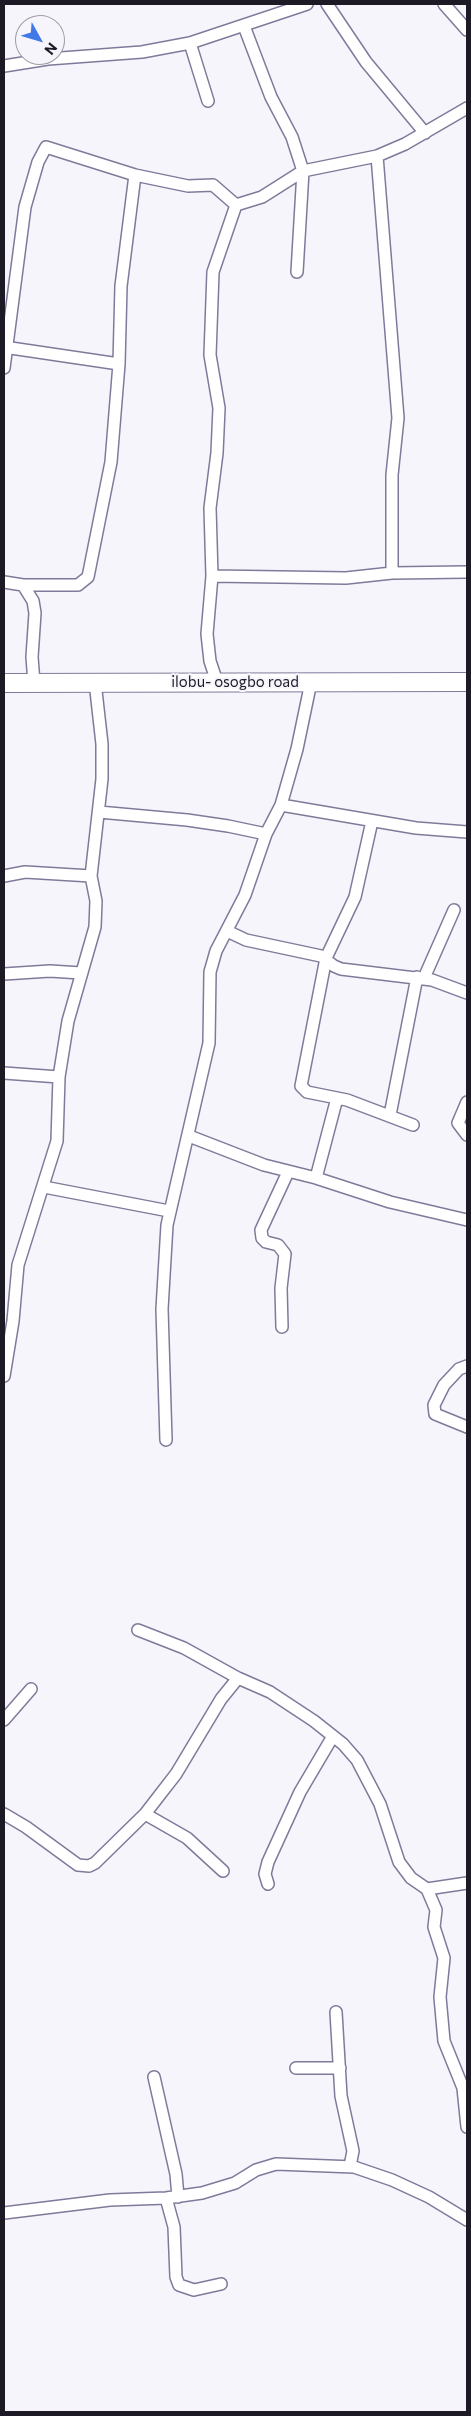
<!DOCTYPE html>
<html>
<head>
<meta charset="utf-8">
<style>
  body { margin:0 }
  #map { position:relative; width:471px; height:2416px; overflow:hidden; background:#f6f5fc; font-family:Commissioner,sans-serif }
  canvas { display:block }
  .frame { position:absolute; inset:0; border:5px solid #1d1a26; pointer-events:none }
  .north { position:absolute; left:15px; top:15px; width:50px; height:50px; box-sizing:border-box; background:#f6f5fc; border:1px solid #9f9da6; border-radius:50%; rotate:129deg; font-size:14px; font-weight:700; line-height:20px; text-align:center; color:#1d1a26 }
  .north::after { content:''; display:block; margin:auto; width:18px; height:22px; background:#4179e9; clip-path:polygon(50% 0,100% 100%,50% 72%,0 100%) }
</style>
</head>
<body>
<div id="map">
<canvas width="471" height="2416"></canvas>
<div class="frame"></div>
<div class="north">N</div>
</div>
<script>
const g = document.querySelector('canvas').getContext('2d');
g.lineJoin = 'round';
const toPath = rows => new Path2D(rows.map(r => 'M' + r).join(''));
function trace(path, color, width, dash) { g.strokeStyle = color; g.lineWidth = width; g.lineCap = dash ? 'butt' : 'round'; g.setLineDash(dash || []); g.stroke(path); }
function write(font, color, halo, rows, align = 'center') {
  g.font = font + ' Commissioner,sans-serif'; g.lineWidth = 4; g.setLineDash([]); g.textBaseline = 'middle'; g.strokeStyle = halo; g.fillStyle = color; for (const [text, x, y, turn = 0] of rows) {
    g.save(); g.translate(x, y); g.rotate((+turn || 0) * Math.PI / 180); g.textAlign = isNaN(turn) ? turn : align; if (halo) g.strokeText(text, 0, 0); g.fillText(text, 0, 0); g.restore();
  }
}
const street = toPath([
  [327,4,366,62,425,133],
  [444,4,467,30],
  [244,26,271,97,292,137,303,171,297,272],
  [190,43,208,101],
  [4,66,48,59,142,52,190,43,307,4],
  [377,156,398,418,392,475,392,573],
  [4,347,119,364],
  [4,368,25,207,38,162,46,147,135,175,188,186,213,185,236,205,262,197,303,171,377,156,405,144,467,108],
  [212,576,346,578,392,573,467,572],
  [4,582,23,585,33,601,35,613,32,657,34,683],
  [23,585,78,585,88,577,111,462,119,364,121,286,135,175],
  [217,682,210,661,207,634,212,576,210,508,217,453,219,408,210,355,213,272,236,205],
  [281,805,416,828,467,832],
  [99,812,187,820,228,826,266,834],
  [372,821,355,897,326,958,301,1086,307,1092,347,1100,413,1125],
  [4,876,25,872,91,876],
  [227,931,246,940,321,956,334,966,341,969,432,980,467,993],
  [4,974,50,971,81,973],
  [424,978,454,910],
  [4,1073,59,1077],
  [467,1102,458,1123,467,1135],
  [390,1115,417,977],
  [189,1136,264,1165,316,1178,390,1202,467,1220],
  [316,1178,337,1098],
  [44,1187,169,1211],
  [282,1327,281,1288,285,1254,278,1245,266,1242,262,1238,261,1230,288,1172],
  [467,1366,459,1369,444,1385,434,1405,435,1414,467,1427],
  [4,1376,13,1321,18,1265,57,1141,59,1077,68,1021,95,927,96,901,91,876,102,779,102,744,95,682],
  [166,1440,162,1309,167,1225,209,1043,210,972,216,951,245,895,266,834,281,805,297,749,311,682],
  [138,1630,184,1648,238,1678,270,1692,314,1721,343,1744,357,1760,380,1804,399,1862,411,1878,427,1889,467,1883],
  [4,1720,31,1689],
  [4,1814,26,1827,78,1865,89,1866,95,1863,145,1814,162,1792,176,1774,221,1699,238,1678],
  [145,1814,187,1838,223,1871],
  [268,1884,265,1874,268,1862,300,1792,333,1736],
  [427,1889,436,1910,434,1927,444,1958,440,1997,444,2041,463,2088,467,2127],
  [336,2012,341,2096,353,2151,350,2166],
  [296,2068,340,2068],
  [154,2077,176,2174,178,2197],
  [166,2198,174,2227,176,2277,179,2285,194,2290,221,2284],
  [4,2213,110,2200,166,2198,202,2193,235,2183,256,2170,276,2164,354,2167,392,2180,429,2197,467,2220]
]);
const primary = toPath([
  [4,683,467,682]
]);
const streetNames = [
  ["ilobu- osogbo road",235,682]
];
trace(street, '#81799a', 14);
trace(primary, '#81799a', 20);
trace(street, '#fff', 11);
trace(primary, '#fff', 18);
write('15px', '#1d1a26', '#f6f5fc', streetNames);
</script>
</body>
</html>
